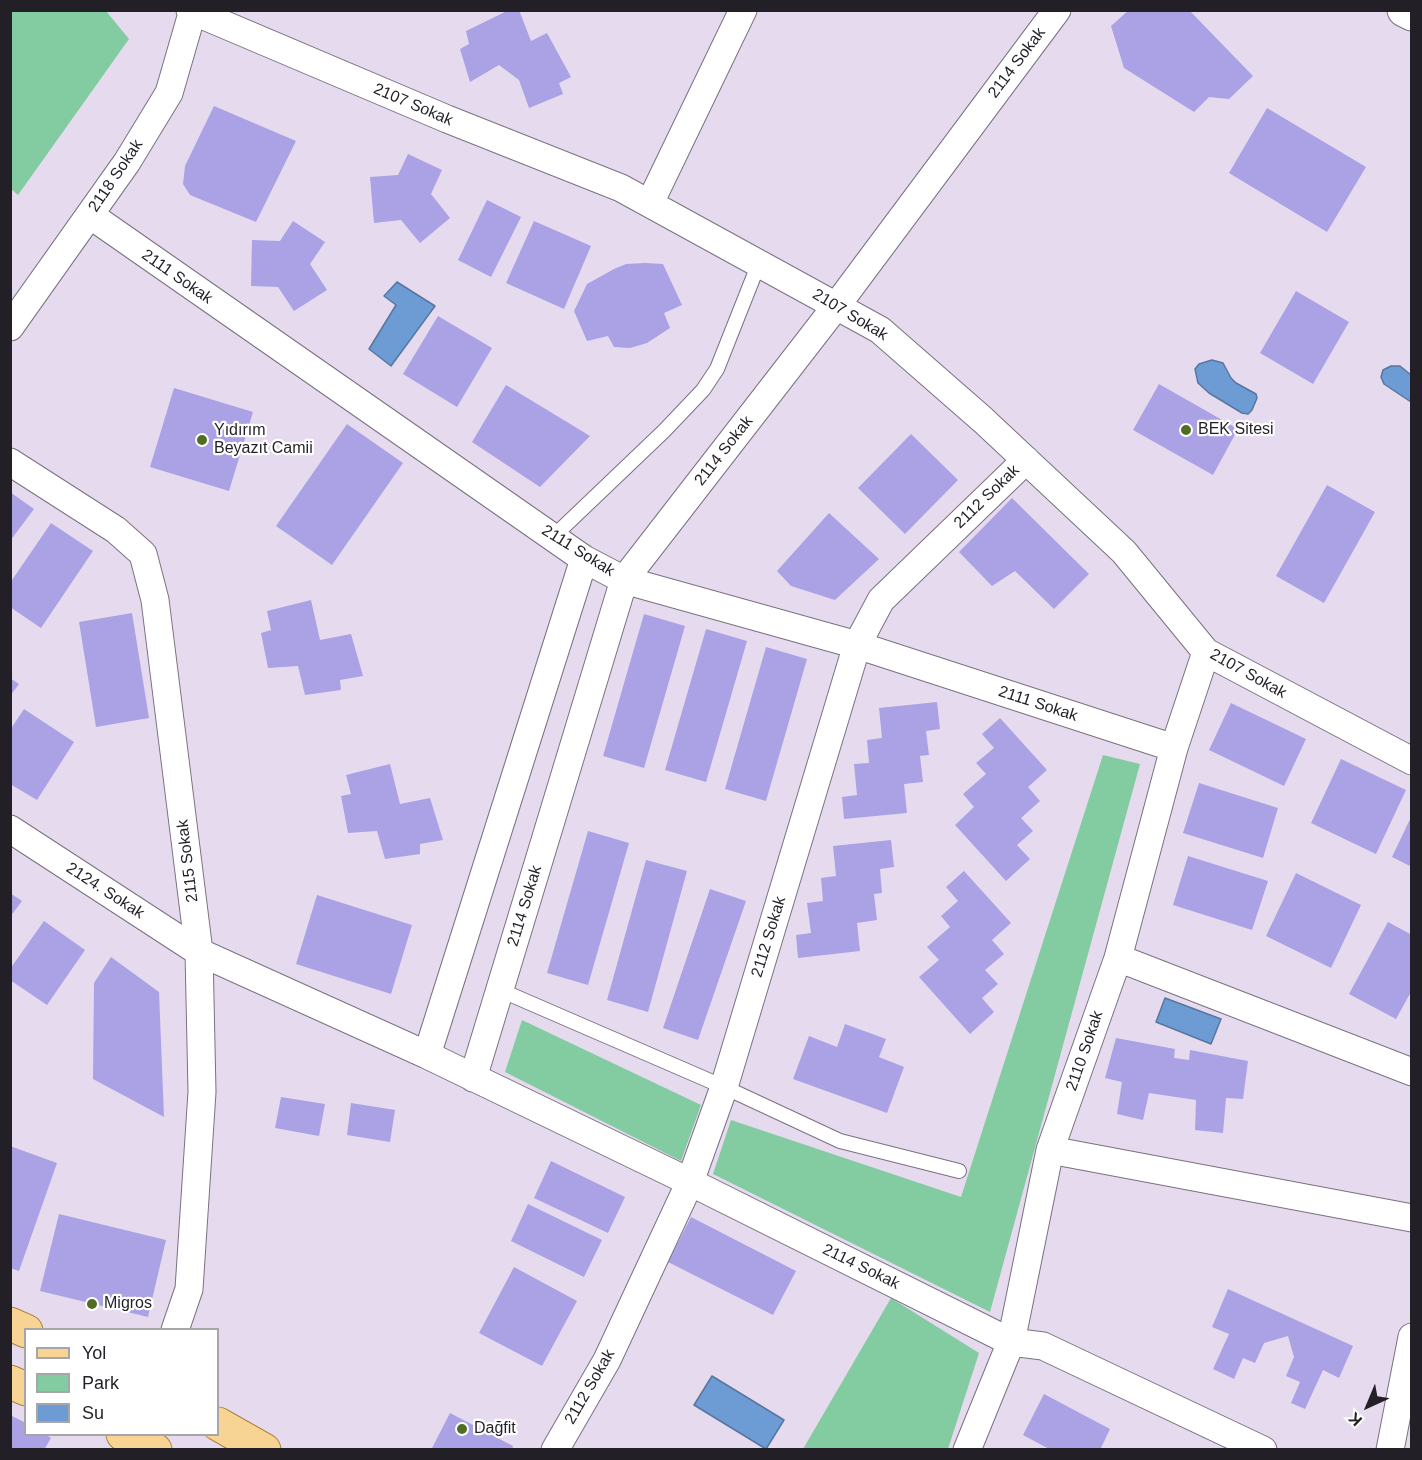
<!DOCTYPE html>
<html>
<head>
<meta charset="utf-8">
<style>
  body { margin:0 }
  #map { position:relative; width:1422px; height:1460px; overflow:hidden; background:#e6dbee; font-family:Helvetica,sans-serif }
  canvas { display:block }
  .frame { position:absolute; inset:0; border:12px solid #231f26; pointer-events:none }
  .legend { position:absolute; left:24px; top:1328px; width:195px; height:108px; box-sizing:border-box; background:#fff; border:2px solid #a7a5a8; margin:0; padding:8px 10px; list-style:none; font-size:18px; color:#231f26 }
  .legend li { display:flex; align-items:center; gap:12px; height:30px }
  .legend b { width:30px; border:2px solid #a7a5a8 }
  .north { position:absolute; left:1338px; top:1376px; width:60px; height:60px; -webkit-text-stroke:4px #fff; paint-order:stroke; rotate:224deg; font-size:16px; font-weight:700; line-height:24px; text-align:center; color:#231f26 }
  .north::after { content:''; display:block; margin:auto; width:21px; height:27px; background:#231f26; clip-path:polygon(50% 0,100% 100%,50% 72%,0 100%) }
</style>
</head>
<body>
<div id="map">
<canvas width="1422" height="1460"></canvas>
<div class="frame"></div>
<ul class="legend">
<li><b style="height:8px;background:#f8d494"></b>Yol</li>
<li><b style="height:16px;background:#83cba1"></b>Park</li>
<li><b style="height:16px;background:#6d9bd4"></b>Su</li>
</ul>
<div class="north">K</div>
</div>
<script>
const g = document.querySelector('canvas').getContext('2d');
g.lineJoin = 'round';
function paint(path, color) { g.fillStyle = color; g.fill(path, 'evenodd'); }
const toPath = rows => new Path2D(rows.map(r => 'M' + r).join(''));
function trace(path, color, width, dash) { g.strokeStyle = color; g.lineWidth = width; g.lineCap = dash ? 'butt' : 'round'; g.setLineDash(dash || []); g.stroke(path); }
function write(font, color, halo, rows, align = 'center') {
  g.font = font + ' Helvetica,sans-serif'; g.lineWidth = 4.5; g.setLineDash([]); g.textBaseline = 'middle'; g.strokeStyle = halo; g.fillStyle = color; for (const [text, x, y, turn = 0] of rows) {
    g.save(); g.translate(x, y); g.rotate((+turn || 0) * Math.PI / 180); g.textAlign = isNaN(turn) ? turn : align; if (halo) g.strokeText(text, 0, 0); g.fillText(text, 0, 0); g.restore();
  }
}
const green = toPath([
  [10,11,106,11,129,39,18,195,10,188],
  [1103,755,1140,764,990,1312,713,1174,731,1120,961,1197],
  [522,1020,701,1105,681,1161,505,1072],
  [891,1298,979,1353,948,1449,803,1449]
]);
const water = toPath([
  [397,282,435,306,391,366,369,349,396,305,384,296,397,282],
  [1212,360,1223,363,1231,378,1236,383,1256,394,1257,398,1252,410,1248,414,1242,413,1209,393,1198,383,1195,369,1199,364,1212,360],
  [1391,366,1400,366,1411,375,1411,402,1384,384,1381,377,1383,370,1391,366],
  [1165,998,1221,1019,1211,1044,1156,1022,1165,998],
  [712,1376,784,1420,766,1449,694,1405,712,1376]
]);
const building = toPath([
  [509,10,519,10,531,41,547,33,571,77,559,83,563,94,529,108,519,80,499,65,470,82,460,49,469,44,466,31],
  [1129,10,1189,10,1253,76,1229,99,1209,97,1194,112,1124,68,1111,26],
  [214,106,296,141,256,222,190,195,183,184,185,166],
  [1267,108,1366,167,1327,232,1229,173],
  [408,154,442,170,431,194,450,218,420,243,401,220,374,223,370,177,398,175],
  [487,200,521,217,491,277,458,260],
  [293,221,325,242,310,264,327,290,294,311,278,287,251,286,252,240,280,241],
  [534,221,591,246,564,309,506,283],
  [645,263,663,264,682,305,664,313,670,328,647,343,630,348,614,347,608,336,587,341,574,311,587,284,614,269,626,264],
  [1296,291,1349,322,1313,384,1260,353],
  [438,316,492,348,457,407,403,374],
  [1159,384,1238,429,1213,475,1133,430],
  [506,385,590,436,540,487,472,442],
  [174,388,253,412,229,491,150,467],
  [347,424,403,463,332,565,276,526],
  [911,434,958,480,905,534,858,488],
  [1327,485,1375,512,1324,603,1276,576],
  [10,492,34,509,10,541],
  [1012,498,1089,574,1054,609,1015,571,992,586,959,552],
  [829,513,879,559,835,600,791,586,777,571],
  [51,523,93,551,41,628,10,607,10,583],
  [311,600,320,640,351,634,363,676,340,680,341,690,305,695,298,666,268,668,261,633,271,630,267,611],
  [132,613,149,718,96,727,79,622],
  [644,614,685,626,644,768,603,756],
  [706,629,747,641,706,782,665,770],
  [766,647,807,659,766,801,725,789],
  [10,678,19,684,10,696],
  [937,702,940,729,926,731,929,755,920,756,923,782,904,784,907,813,844,819,842,797,857,795,854,764,869,763,867,740,882,738,879,708],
  [1231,703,1306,739,1284,786,1209,750],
  [24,709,74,742,37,800,10,784,10,730],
  [1000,718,1047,770,1028,787,1040,801,1021,818,1033,831,1017,845,1030,859,1006,881,955,825,974,807,963,794,986,774,976,763,994,748,982,734],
  [1341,759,1406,790,1376,854,1311,823],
  [390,764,400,804,430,798,443,840,420,844,420,854,385,859,377,831,348,833,341,796,351,794,346,775],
  [1199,783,1278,808,1263,858,1183,833],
  [1412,815,1412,867,1392,857],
  [588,831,629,843,588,985,547,973],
  [891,840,894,867,880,869,882,893,874,894,877,920,857,923,860,951,798,958,796,935,811,933,807,903,823,901,821,878,836,876,833,846],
  [1188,856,1268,881,1252,930,1173,905],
  [646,860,687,871,648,1012,607,1000],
  [964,871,1011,923,992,940,1004,954,985,970,998,984,982,998,994,1012,970,1034,919,977,939,960,927,947,950,927,941,916,958,901,946,887],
  [1296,873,1361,905,1331,968,1266,936],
  [710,889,746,901,698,1040,663,1028],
  [10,893,22,901,10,917],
  [317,895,412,925,391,994,296,964],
  [44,921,85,950,47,1005,10,980,10,969],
  [1388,922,1412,935,1412,990,1396,1019,1349,994],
  [111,957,159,992,164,1117,93,1079,94,983],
  [845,1024,886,1039,879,1057,904,1067,887,1113,793,1079,809,1036,837,1047],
  [1116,1038,1175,1049,1174,1058,1189,1060,1190,1050,1248,1061,1243,1099,1226,1098,1223,1133,1195,1130,1196,1100,1149,1093,1143,1120,1117,1114,1122,1082,1105,1078],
  [281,1097,325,1104,319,1136,275,1128],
  [351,1103,395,1110,390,1142,347,1135],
  [10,1146,57,1163,19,1271,10,1268],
  [551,1161,625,1197,608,1233,534,1198],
  [528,1204,602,1240,584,1277,511,1241],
  [59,1214,166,1240,148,1317,40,1291],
  [691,1217,796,1271,773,1315,668,1262],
  [514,1267,577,1301,542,1366,479,1333],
  [1228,1289,1353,1346,1339,1378,1323,1370,1305,1409,1291,1403,1300,1382,1286,1376,1294,1357,1288,1336,1264,1343,1255,1363,1243,1358,1234,1379,1213,1369,1229,1334,1212,1327],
  [1044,1394,1110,1429,1100,1450,1051,1450,1023,1435],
  [450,1413,513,1446,512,1450,431,1450],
  [10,1415,26,1423,26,1434,45,1434,51,1438,44,1450,10,1450]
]);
const lane = toPath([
  [554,536,664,431,703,390,717,369,759,263],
  [500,990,724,1087,840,1141,959,1171]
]);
const street = toPath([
  [190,10,447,119,621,188,880,330,983,420,1124,552,1206,652,1412,761],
  [650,203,743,10],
  [90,215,584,559,624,580,857,645,1174,748],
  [10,327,127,162,169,93,193,10],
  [10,462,116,530,143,554,155,600,199,952,202,1092,189,1289,175,1330],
  [10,829,199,952,427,1055,584,559],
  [1118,958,1412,1072],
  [427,1055,690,1182,1011,1342,1043,1346,1263,1450],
  [473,1078,624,580,837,305,1057,10],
  [1050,1150,1412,1218],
  [555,1450,607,1360,690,1182,724,1087,857,645,881,600,1026,460],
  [967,1450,1011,1342,1050,1150,1118,958,1174,748,1206,652],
  [1390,1450,1412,1337]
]);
const secondary = toPath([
  [1404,10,1412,14]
]);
const primary = toPath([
  [10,1324,26,1331],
  [10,1382,26,1389],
  [218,1424,264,1450],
  [123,1434,155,1450]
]);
const markers = [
  [1186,430,6,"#4f6e23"],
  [202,440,6,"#4f6e23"],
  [92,1304,6,"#4f6e23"],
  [462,1429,6,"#4f6e23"]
];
const streetNames = [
  ["2114 Sokak",1017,63,-53],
  ["2107 Sokak",413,105,23],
  ["2118 Sokak",116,176,-56],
  ["2111 Sokak",177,277,35],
  ["2107 Sokak",850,315,31],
  ["2114 Sokak",724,451,-52],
  ["2112 Sokak",987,497,-44],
  ["2111 Sokak",578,551,32],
  ["2107 Sokak",1248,674,29],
  ["2111 Sokak",1038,704,18],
  ["2115 Sokak",188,861,-97],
  ["2124. Sokak",105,891,33],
  ["2114 Sokak",525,906,-73],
  ["2112 Sokak",769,937,-73],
  ["2110 Sokak",1085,1051,-71],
  ["2114 Sokak",861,1267,26],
  ["2112 Sokak",590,1387,-60]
];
const poiNames = [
  ["BEK Sitesi",1198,430],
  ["Yıdırım",214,431],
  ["Beyazıt Camii",214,449],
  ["Migros",104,1304],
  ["Dağfit",474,1429]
];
paint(green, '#83cba1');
paint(water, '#6d9bd4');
trace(water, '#5776a0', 1.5);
paint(building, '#aba1e5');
trace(lane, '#7b7181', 16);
trace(street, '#7b7181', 29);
trace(secondary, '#7b7181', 35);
trace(primary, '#ab823f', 35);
trace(lane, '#fff', 14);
trace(street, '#fff', 27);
trace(secondary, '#fff', 33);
trace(primary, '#f8d494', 33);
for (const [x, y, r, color] of markers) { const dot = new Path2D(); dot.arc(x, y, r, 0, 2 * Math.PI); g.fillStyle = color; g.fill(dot); trace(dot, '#fff', 2); }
write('16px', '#231f26', '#fff', streetNames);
write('16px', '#231f26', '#fff', poiNames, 'left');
</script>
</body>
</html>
